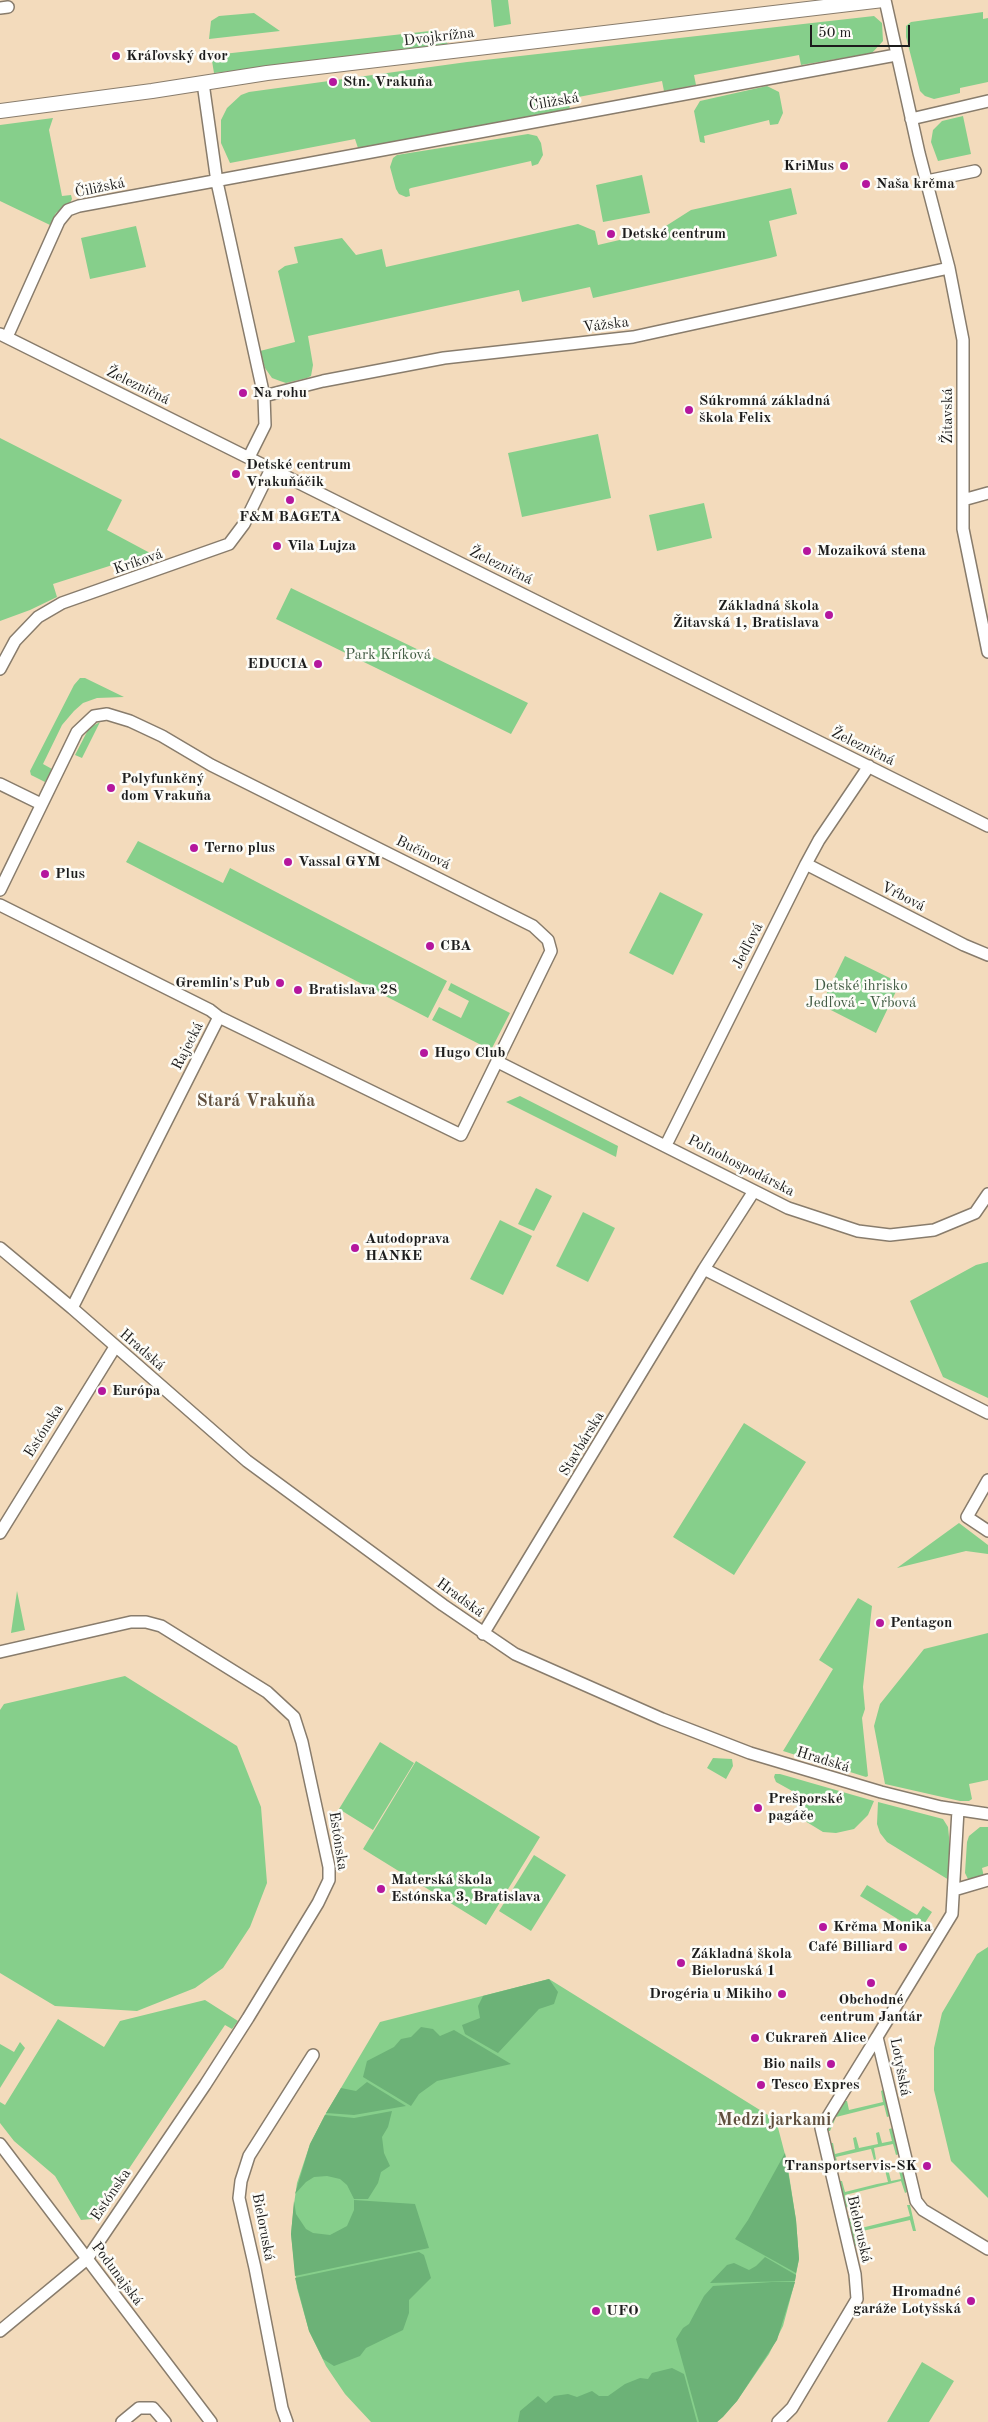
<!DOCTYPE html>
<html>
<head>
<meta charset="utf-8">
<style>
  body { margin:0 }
  #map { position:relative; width:988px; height:2422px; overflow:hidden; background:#f3dbbc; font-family:"Old Standard TT",serif }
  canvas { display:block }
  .scale { position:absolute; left:810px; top:25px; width:100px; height:22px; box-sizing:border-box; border:2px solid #1c1c1c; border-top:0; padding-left:6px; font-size:15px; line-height:18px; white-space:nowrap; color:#1c1c1c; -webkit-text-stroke:4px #fdfcf7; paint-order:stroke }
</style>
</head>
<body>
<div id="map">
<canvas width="988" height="2422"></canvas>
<div class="scale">50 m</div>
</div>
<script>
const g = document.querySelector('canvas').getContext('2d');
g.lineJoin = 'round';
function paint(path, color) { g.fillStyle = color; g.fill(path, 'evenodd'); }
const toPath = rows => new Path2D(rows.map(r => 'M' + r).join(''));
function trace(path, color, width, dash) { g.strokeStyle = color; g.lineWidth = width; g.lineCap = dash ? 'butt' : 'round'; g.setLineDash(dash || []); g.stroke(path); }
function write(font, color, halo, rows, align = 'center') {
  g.font = font + ' "Old Standard TT",serif'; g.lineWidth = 5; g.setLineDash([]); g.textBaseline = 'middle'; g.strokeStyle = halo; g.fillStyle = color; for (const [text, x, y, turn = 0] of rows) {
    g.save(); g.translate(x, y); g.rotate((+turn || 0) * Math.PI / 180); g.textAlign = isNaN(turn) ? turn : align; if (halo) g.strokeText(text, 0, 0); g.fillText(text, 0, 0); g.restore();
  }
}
const green = toPath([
  [491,0,508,0,511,24,494,27],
  [983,12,983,19,988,18,988,82,960,88,960,93,934,99,925,96,920,91,906,37,906,26,911,22],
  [254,13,280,31,209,39,211,21,219,16],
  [874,16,882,23,883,41,872,53,801,65,799,55,694,75,696,85,664,91,662,81,568,99,570,109,358,148,355,139,230,163,221,143,221,120,227,108,241,95,249,92,467,62],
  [430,31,438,32,444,37,449,46,214,73,212,61,216,56,223,54],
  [767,86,779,92,783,113,778,124,770,125,769,120,704,136,705,143,700,142,694,111,700,101],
  [963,116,971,154,938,161,931,142,933,130,942,121],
  [53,118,49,130,62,196,71,195,72,199,70,203,56,213,50,225,0,201,0,125],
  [528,134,537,136,541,143,543,155,538,164,532,166,531,161,411,188,409,189,410,196,406,197,399,194,396,189,390,167,393,158,397,155],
  [642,175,650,213,603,222,596,185],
  [791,188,797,214,769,221,777,256,770,258,593,298,590,287,522,302,519,290,308,336,313,365,311,376,307,378,286,383,280,381,272,378,265,368,260,351,295,342,278,271,285,266,298,263,294,247,342,238,356,255,382,249,386,267,578,224,595,231,598,245,658,231,691,210],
  [136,226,146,267,90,279,81,238],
  [598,434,611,498,522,517,508,453],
  [0,438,122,500,107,530,150,553,53,584,57,597,30,610,0,621],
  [704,503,712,538,657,551,649,515],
  [291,588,528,703,511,734,276,619],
  [80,678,85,678,124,697,97,698,83,703,74,711,62,725,43,764,52,769,45,782,31,775,30,771,74,685],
  [100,722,82,758,75,755,89,728],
  [138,841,223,883,230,868,447,981,428,1018,126,862],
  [660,892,703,914,673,975,629,953],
  [845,956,900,983,876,1033,821,1005],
  [451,983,510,1013,491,1050,432,1020,439,1007,461,1018,469,1001,448,990],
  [520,1096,618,1146,616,1157,506,1102],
  [536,1188,552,1196,534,1231,518,1224],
  [583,1212,615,1228,588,1282,556,1266],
  [500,1220,532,1236,503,1295,470,1279],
  [988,1262,988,1398,943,1377,910,1301,976,1265],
  [744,1423,806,1462,734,1575,673,1537],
  [959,1523,988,1545,988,1554,966,1551,897,1568],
  [17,1591,25,1630,11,1633],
  [858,1598,872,1606,863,1687,865,1709,862,1718,868,1776,866,1777,783,1751,833,1669,819,1660],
  [988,1633,988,1780,969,1784,972,1799,969,1801,960,1801,885,1784,874,1726,880,1704,924,1649],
  [125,1676,237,1746,261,1807,267,1883,250,1927,223,1968,195,1988,137,2011,55,2006,0,1973,0,1710,4,1704],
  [380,1742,414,1763,373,1830,339,1809],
  [713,1758,732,1759,733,1766,726,1779,707,1768],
  [416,1761,540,1837,486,1925,363,1849],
  [775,1774,780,1774,874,1801,868,1815,854,1829,836,1833,823,1832,805,1821,795,1804,794,1792,776,1782,774,1777],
  [878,1802,943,1819,948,1827,949,1837,949,1880,887,1842,880,1833,877,1824],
  [980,1827,988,1827,988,1866,982,1868,984,1877,968,1879,965,1873,967,1842,969,1836],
  [534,1855,566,1875,531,1931,499,1911],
  [867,1885,917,1915,923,1906,932,1912,919,1932,860,1896],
  [988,1947,988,2198,951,2161,934,2090,934,2048,942,2013,977,1954],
  [549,1979,776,2120,787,2162,796,2220,799,2259,794,2285,783,2326,769,2354,737,2401,717,2422,371,2422,345,2394,326,2366,309,2331,297,2288,291,2234,294,2204,297,2183,310,2144,325,2115,380,2022],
  [205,2000,238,2021,232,2029,225,2025,98,2215,92,2219,81,2220,55,2176,14,2141,0,2123,0,2102,5,2105,58,2019,104,2047,120,2021],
  [20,2042,25,2048,0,2088,0,2044,14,2052],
  [883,2090,890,2116,887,2117,884,2105,836,2117,830,2131,827,2131,844,2101,847,2101,849,2110,883,2102,881,2091],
  [893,2128,899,2154,896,2155,893,2144,874,2148,876,2159,874,2160,871,2149,836,2157,839,2169,836,2169,830,2143,833,2143,835,2154,855,2149,853,2138,856,2137,859,2148,878,2144,876,2133,879,2132,882,2143,892,2141,889,2129],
  [901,2166,907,2192,905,2193,901,2181,845,2195,848,2207,845,2208,839,2181,842,2181,845,2192,877,2184,888,2182,885,2170,888,2169,891,2181,901,2179,898,2167],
  [907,2205,910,2205,916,2231,913,2231,910,2220,854,2233,857,2245,854,2246,848,2219,850,2218,853,2230,910,2216],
  [922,2362,954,2381,929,2422,887,2422]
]);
const forest = toPath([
  [549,1979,558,1992,554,2004,539,2009,498,2053,465,2034,462,2025,480,2018,478,2006,483,1996],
  [421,2027,433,2029,440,2036,454,2030,511,2064,437,2081,419,2094,411,2106,363,2077,367,2061,394,2047,401,2039,411,2037],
  [367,2082,406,2106,354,2115,326,2113,341,2088,356,2091],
  [392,2111,388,2127,382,2137,384,2153,390,2166,381,2172,378,2183,368,2199,354,2199,347,2185,340,2179,327,2176,314,2177,306,2182,295,2194,310,2144,325,2115,354,2118],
  [785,2153,796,2220,799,2259,796,2273,735,2239,748,2220],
  [354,2200,415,2204,429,2248,295,2276,291,2234,294,2201,296,2214,306,2229,313,2233,330,2235,347,2226,354,2210],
  [419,2252,424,2255,431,2278,409,2300,409,2313,403,2330,366,2348,360,2356,334,2366,323,2359,309,2331,295,2278],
  [765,2257,796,2275,795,2281,710,2283,727,2265,734,2263,749,2270,756,2266],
  [772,2282,795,2282,777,2340,737,2401,723,2417,717,2422,699,2422,676,2339,683,2328,689,2324,704,2296,713,2286],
  [672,2368,684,2374,697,2422,518,2422,520,2411,538,2396,546,2403,554,2396,568,2394,577,2397,592,2391,599,2396,608,2396,625,2384,640,2378,648,2379,652,2373]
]);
const minor = toPath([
  [885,0,919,153,949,268,963,340,963,529,988,652],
  [0,8,8,7],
  [203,83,217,182,264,396,265,425,249,457],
  [911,119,988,101],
  [927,181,975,171],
  [0,334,988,826],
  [7,337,59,221,68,210,79,206,896,55],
  [264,396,323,381,444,358,633,337,949,268],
  [963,500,988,493],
  [0,669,15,641,38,617,62,603,229,544,244,524,271,469],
  [0,784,41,804],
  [806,864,964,945,988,955],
  [0,890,77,732,94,716,107,714,130,721,162,736,211,765,533,926,548,940,551,951,461,1135,219,1017,210,1010,0,905],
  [498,1062,788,1208,858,1231,890,1235,934,1230,975,1213,988,1194],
  [666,1145,806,864,819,840,869,766],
  [0,1248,72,1308,247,1461,443,1605,515,1654,662,1719,750,1753,881,1792,941,1807,988,1814],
  [704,1269,988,1413],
  [72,1308,219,1017],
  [988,1480,967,1517,988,1531],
  [0,1533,115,1347],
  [483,1634,704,1269,754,1191],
  [0,1652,131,1622,146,1622,161,1626,267,1692,294,1717,302,1742,329,1867,329,1880,318,1903,248,2018,205,2085,87,2259,0,2331],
  [958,1810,952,1914,877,2037,916,2201,923,2210,988,2249],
  [954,1890,988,1880],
  [0,2144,211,2422],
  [122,2422,139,2408,153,2408,165,2422],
  [287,2422,282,2408,255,2268,239,2198,241,2181,249,2156,313,2055],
  [778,2422,792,2408,857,2299,855,2274,821,2128,877,2037]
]);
const tertiary = toPath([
  [0,111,152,91,267,73,883,0]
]);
const markers = [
  [116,56,5,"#b5179e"],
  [333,82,5,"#b5179e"],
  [844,166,5,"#b5179e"],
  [866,184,5,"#b5179e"],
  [611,234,5,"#b5179e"],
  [243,393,5,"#b5179e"],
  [689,410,5,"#b5179e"],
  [236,474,5,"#b5179e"],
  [290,500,5,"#b5179e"],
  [277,546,5,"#b5179e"],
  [807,551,5,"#b5179e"],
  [829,615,5,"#b5179e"],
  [318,664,5,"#b5179e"],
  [111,788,5,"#b5179e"],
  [194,848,5,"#b5179e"],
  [288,862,5,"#b5179e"],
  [45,874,5,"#b5179e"],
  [430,946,5,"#b5179e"],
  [280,983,5,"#b5179e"],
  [298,990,5,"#b5179e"],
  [424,1053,5,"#b5179e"],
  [355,1248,5,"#b5179e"],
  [102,1391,5,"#b5179e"],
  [880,1623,5,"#b5179e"],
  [758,1808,5,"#b5179e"],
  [381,1889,5,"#b5179e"],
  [823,1927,5,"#b5179e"],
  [903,1947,5,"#b5179e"],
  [681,1963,5,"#b5179e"],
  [871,1983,5,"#b5179e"],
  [782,1994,5,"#b5179e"],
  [755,2038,5,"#b5179e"],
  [831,2064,5,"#b5179e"],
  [761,2085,5,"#b5179e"],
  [927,2166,5,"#b5179e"],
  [971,2301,5,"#b5179e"],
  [596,2311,5,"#b5179e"]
];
const streetNames = [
  ["Dvojkrížna",439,37,-7],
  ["Čiližská",554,102,-10],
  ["Čiližská",100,188,-12],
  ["Vážska",606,325,-7],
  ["Železničná",138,386,26],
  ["Žitavská",948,416,-90],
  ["Kríková",138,562,-19],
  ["Železničná",501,566,26],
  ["Železničná",863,747,26],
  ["Bučinová",423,853,26],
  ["Vŕbová",903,897,27],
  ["Jedľová",748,946,-63],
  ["Rajecká",188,1046,-63],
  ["Poľnohospodárska",741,1166,27],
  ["Hradská",142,1350,41],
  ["Estónska",44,1431,-58],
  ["Stavbárska",582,1444,-59],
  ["Hradská",460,1598,36],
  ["Hradská",823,1760,17],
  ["Estónska",338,1841,81],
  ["Lotyšská",900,2067,79],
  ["Estónska",111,2195,-56],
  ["Bieloruská",263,2227,79],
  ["Bieloruská",859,2229,77],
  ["Podunajská",117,2274,53]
];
const poiNames = [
  ["Kráľovský dvor",126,56],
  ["Stn. Vrakuňa",343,82],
  ["KriMus",834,166,"right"],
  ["Naša krčma",876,184],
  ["Detské centrum",621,234],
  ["Na rohu",253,393],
  ["Súkromná základná",699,401],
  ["škola Felix",699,418],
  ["Detské centrum",246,465],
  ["Vrakuňáčik",246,482],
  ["F&M BAGETA",290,517,"center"],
  ["Vila Lujza",287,546],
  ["Mozaiková stena",817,551],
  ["Základná škola",819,606,"right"],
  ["Žitavská 1, Bratislava",819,623,"right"],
  ["EDUCIA",308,664,"right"],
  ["Polyfunkčný",121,779],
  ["dom Vrakuňa",121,796],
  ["Terno plus",204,848],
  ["Vassal GYM",298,862],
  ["Plus",55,874],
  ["CBA",440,946],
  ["Gremlin's Pub",270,983,"right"],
  ["Bratislava 28",308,990],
  ["Hugo Club",434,1053],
  ["Autodoprava",365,1239],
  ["HANKE",365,1256],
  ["Európa",112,1391],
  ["Pentagon",890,1623],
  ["Prešporské",768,1799],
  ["pagáče",768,1816],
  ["Materská škola",391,1880],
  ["Estónska 3, Bratislava",391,1897],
  ["Krčma Monika",833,1927],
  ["Café Billiard",893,1947,"right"],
  ["Základná škola",691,1954],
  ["Bieloruská 1",691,1971],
  ["Drogéria u Mikiho",772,1994,"right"],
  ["Obchodné",871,2000,"center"],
  ["centrum Jantár",871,2017,"center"],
  ["Cukrareň Alice",765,2038],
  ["Bio nails",821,2064,"right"],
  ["Tesco Expres",771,2085],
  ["Transportservis-SK",917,2166,"right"],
  ["Hromadné",961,2292,"right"],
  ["garáže Lotyšská",961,2309,"right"],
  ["UFO",606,2311]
];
const parkNames = [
  ["Park Kríková",388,655],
  ["Detské ihrisko",861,986],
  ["Jedľová - Vŕbová",861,1003]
];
const quarterNames = [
  ["Stará Vrakuňa",256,1101],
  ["Medzi jarkami",774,2120]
];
paint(green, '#86cf8b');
paint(forest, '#6cb277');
trace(minor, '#887c6c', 14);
trace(tertiary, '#887c6c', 16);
trace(minor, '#fff', 11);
trace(tertiary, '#fff', 14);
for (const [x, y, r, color] of markers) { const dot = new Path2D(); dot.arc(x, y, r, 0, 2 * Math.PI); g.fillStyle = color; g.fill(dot); trace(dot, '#fdfcf7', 2); }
write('15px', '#1c1c1c', '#fdfcf7', streetNames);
write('bold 15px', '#1c1c1c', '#fdfcf7', poiNames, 'left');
write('15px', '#415b43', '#fdfcf7', parkNames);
write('bold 18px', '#604f3d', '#fdfcf7', quarterNames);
</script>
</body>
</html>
